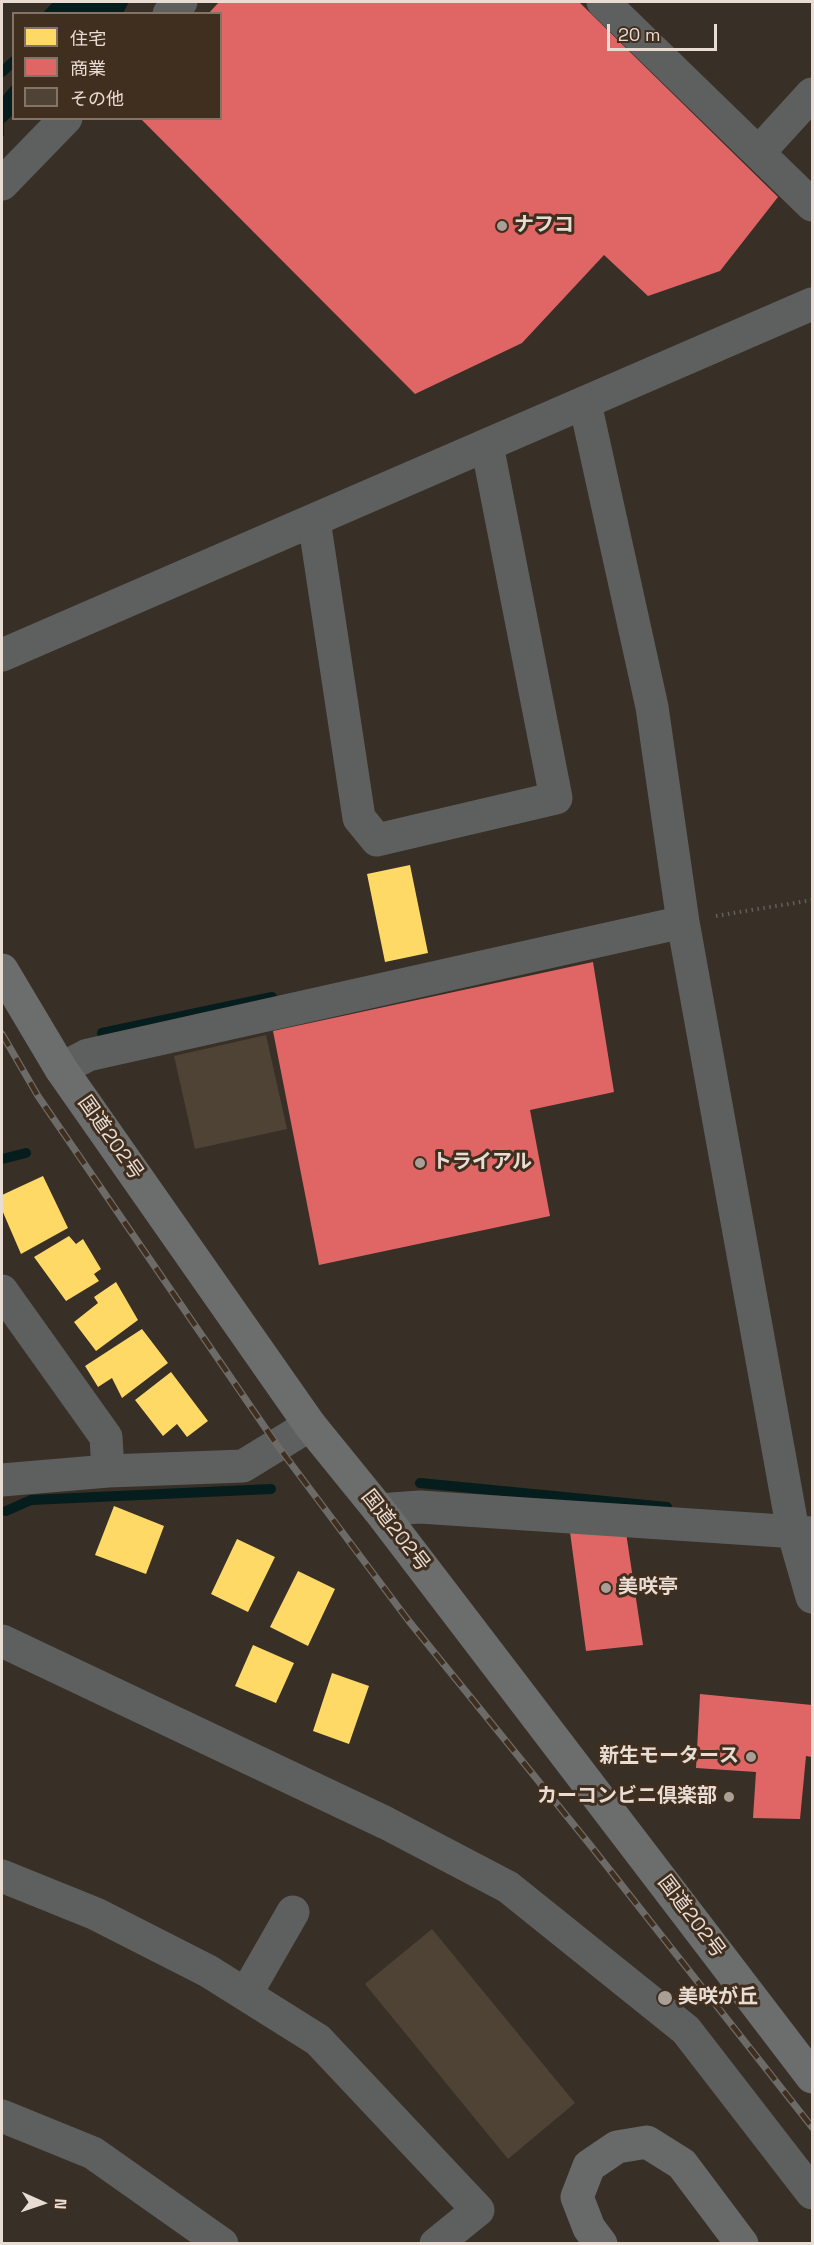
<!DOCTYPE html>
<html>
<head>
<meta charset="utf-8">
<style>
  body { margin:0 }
  #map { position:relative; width:814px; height:2245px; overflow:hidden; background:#382f27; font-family:"Space Grotesk","Noto Sans JP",sans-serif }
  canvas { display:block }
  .frame { position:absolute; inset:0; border:3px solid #e8dcd3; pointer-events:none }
  .legend { position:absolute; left:12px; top:12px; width:210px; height:108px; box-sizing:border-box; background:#402e1f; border:2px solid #837467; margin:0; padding:8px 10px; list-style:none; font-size:18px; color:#e8dcd3 }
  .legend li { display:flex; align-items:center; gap:12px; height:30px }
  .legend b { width:30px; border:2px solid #837467 }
  .north { position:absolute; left:12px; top:2173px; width:60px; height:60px; -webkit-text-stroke:4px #402e1f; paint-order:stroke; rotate:93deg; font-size:16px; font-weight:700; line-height:24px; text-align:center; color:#e8dcd3 }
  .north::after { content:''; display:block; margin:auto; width:21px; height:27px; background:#e8dcd3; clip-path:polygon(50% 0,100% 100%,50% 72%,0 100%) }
  .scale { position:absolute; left:607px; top:24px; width:110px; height:27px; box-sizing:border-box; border:3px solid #e8dcd3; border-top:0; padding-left:8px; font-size:18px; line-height:21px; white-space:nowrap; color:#e8dcd3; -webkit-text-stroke:4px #402e1f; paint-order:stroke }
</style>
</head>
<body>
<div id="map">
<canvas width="814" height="2245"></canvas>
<div class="frame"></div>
<ul class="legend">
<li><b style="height:16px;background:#ffd966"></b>住宅</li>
<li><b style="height:16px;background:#e06666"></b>商業</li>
<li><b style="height:16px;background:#4f4336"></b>その他</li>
</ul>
<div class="north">N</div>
<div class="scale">20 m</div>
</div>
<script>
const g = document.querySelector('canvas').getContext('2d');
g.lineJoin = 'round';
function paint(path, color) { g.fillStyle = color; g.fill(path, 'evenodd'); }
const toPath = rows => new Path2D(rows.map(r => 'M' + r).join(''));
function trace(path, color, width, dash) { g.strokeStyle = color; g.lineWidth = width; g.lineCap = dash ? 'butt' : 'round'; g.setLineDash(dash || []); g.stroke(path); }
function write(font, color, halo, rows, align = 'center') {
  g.font = font + ' "Space Grotesk","Noto Sans JP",sans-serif'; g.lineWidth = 6; g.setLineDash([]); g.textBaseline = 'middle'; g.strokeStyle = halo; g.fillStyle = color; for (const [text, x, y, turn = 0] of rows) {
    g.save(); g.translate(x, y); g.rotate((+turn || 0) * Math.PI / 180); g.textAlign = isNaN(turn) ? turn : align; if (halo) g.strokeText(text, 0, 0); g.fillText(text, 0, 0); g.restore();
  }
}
const water = toPath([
  [53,2,129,2,123,13,43,13],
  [13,84,13,115,4,123,4,135,2,138,2,97]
]);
const homes = toPath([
  [410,865,428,953,385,962,367,874],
  [43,1176,68,1228,21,1254,2,1210,2,1195],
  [69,1236,76,1244,83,1239,101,1269,94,1274,99,1281,66,1301,34,1257],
  [116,1282,138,1320,96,1351,74,1322,98,1303,94,1297],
  [142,1329,168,1363,122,1398,112,1378,98,1387,85,1366],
  [171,1372,208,1421,187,1437,177,1424,163,1436,135,1400],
  [114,1506,164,1526,146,1574,95,1555],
  [237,1539,275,1557,248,1612,211,1594],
  [298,1571,335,1589,308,1646,270,1627],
  [253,1645,294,1663,276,1703,235,1686],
  [332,1673,369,1686,349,1744,313,1731]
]);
const shops = toPath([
  [219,2,579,2,778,197,720,271,648,296,604,255,522,343,415,394,140,118,220,118,220,14,208,14],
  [593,962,614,1092,530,1110,550,1216,319,1265,273,1031],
  [625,1526,643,1645,586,1651,570,1532],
  [700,1694,812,1705,812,1757,806,1756,800,1819,753,1818,756,1772,696,1768]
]);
const stream = toPath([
  [2,72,14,61],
  [102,1033,272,997],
  [2,1159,26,1153],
  [420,1483,667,1507],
  [6,1511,31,1500,271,1489]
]);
const building = toPath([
  [266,1035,287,1129,195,1149,174,1056],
  [432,1929,575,2103,508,2159,365,1984]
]);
const path = toPath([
  [716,916,812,900]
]);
const street = toPath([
  [603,2,812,205],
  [169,14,181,2],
  [759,152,812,94],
  [2,184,66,118],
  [585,403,652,707,683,922],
  [314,520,359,818,377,840,556,798,487,445],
  [2,655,812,304],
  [61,1069,88,1055,683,922,793,1531,812,1597],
  [2,1291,106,1437,108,1471],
  [2,1480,108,1471,243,1466,310,1425],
  [379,1510,420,1507,812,1533],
  [2,1641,386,1823,508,1887,686,2030,812,2193],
  [2,1876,96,1914,208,1971,318,2040,478,2210,436,2244],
  [246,1994,293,1912],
  [2,2116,93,2153,222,2244]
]);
const secondary = toPath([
  [601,2244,589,2228,577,2197,589,2166,617,2147,647,2142,682,2164,742,2244]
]);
const highway = toPath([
  [2,970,61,1069,310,1425,379,1510,812,2077]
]);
const rail = toPath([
  [2,1034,38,1096,277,1445,408,1620,591,1846,812,2127]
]);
const markers = [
  [502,226,6,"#aa9f97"],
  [420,1163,6,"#aa9f97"],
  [606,1588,6,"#aa9f97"],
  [751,1757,6,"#aa9f97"],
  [729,1797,6,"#aa9f97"],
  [665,1998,8,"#aa9f97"]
];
const poiNames = [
  ["ナフコ",514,226],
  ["トライアル",432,1163],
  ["美咲亭",618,1588],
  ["新生モータース",739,1757,"right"],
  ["カーコンビニ倶楽部",717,1797,"right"],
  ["美咲が丘",678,1998]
];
const streetNames = [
  ["国道202号",110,1138,55],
  ["国道202号",395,1531,52],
  ["国道202号",691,1917,53]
];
paint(water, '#061d1e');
paint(homes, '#ffd966');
paint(shops, '#e06666');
trace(stream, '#061d1e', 10);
paint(building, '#4f4336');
trace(path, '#61605d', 4, [1.5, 4.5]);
trace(street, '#5e605f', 33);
trace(secondary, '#686a69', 33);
trace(highway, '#6b6e6d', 33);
trace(rail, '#6d6b68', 7);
trace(rail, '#402e1f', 4.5, [14]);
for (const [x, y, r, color] of markers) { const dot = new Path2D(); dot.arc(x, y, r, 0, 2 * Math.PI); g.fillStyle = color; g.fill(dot); trace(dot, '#402e1f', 2); }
write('bold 20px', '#e8dcd3', '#402e1f', poiNames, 'left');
write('20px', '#e8dcd3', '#402e1f', streetNames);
</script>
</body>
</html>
